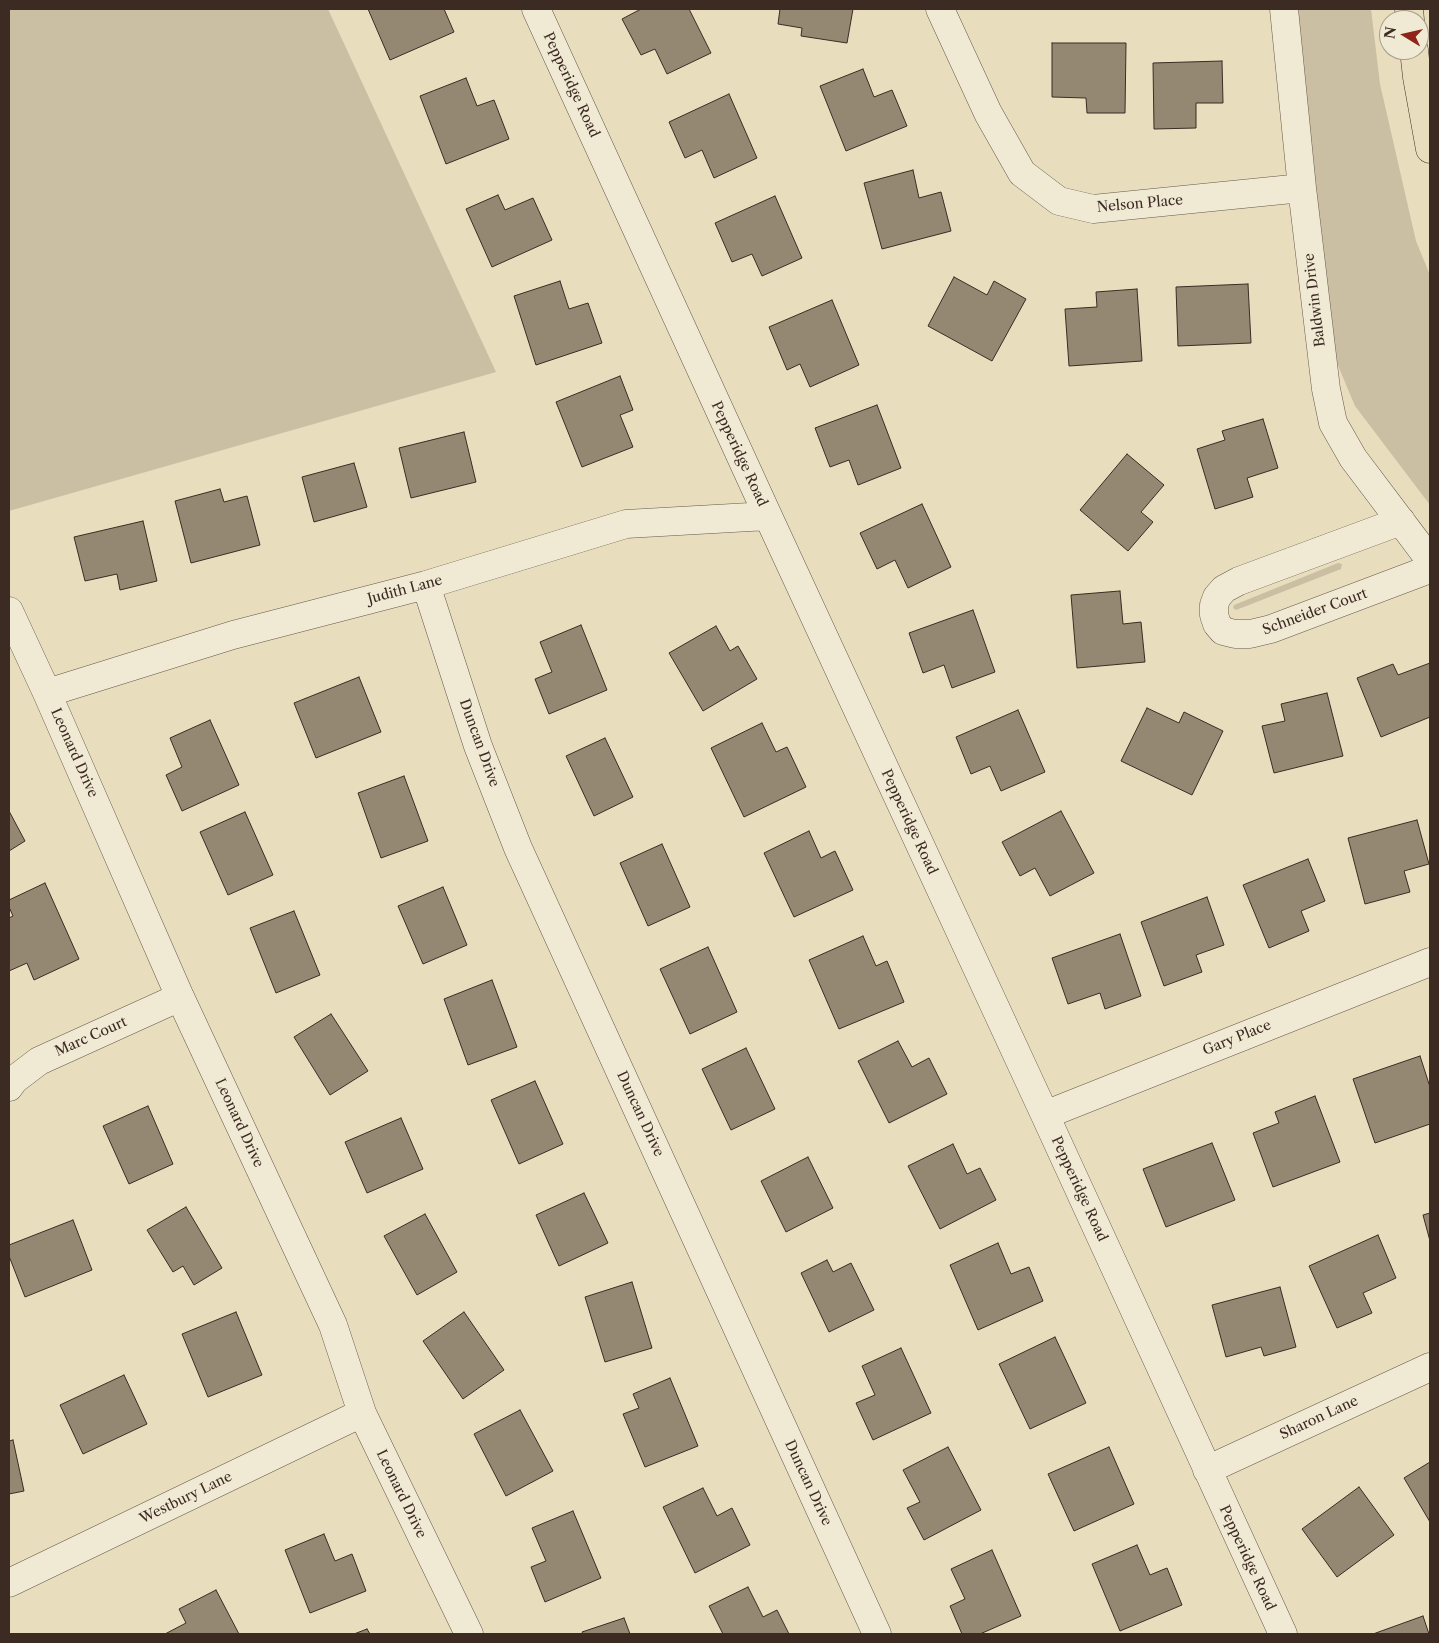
<!DOCTYPE html>
<html>
<head>
<meta charset="utf-8">
<style>
  body { margin:0 }
  #map { position:relative; width:1439px; height:1643px; overflow:hidden; background:#e8ddbd; font-family:"Libre Caslon Text",serif }
  canvas { display:block }
  .frame { position:absolute; inset:0; border:10px solid #3c2b23; pointer-events:none }
  .north { position:absolute; left:1379px; top:10px; width:50px; height:50px; box-sizing:border-box; background:#f0e9d4; border:1px solid #a89d8d; border-radius:50%; rotate:279deg; font-size:14px; font-weight:700; line-height:20px; text-align:center; color:#3c2b23 }
  .north::after { content:''; display:block; margin:auto; width:18px; height:22px; background:#8f2418; clip-path:polygon(50% 0,100% 100%,50% 72%,0 100%) }
</style>
</head>
<body>
<div id="map">
<canvas width="1439" height="1643"></canvas>
<div class="frame"></div>
<div class="north">N</div>
</div>
<script>
const g = document.querySelector('canvas').getContext('2d');
g.lineJoin = 'round';
function paint(path, color) { g.fillStyle = color; g.fill(path, 'evenodd'); }
const toPath = rows => new Path2D(rows.map(r => 'M' + r).join(''));
function trace(path, color, width, dash) { g.strokeStyle = color; g.lineWidth = width; g.lineCap = dash ? 'butt' : 'round'; g.setLineDash(dash || []); g.stroke(path); }
function write(font, color, halo, rows, align = 'center') {
  g.font = font + ' "Libre Caslon Text",serif'; g.lineWidth = 4.5; g.setLineDash([]); g.textBaseline = 'middle'; g.strokeStyle = halo; g.fillStyle = color; for (const [text, x, y, turn = 0] of rows) {
    g.save(); g.translate(x, y); g.rotate((+turn || 0) * Math.PI / 180); g.textAlign = isNaN(turn) ? turn : align; if (halo) g.strokeText(text, 0, 0); g.fillText(text, 0, 0); g.restore();
  }
}
const green = toPath([
  [9,9,328,9,496,372,9,511],
  [1294,9,1371,9,1380,84,1416,241,1430,275,1430,505,1355,406,1334,356],
  [1338,563,1342,564,1341,569,1236,610,1233,608,1234,605]
]);
const building = toPath([
  [368,9,444,9,454,32,390,60,368,9],
  [641,9,689,9,711,53,667,74,655,49,641,55,622,19,641,9],
  [780,9,853,9,847,43,801,36,802,28,778,24,780,9],
  [1052,43,1126,43,1125,113,1087,113,1086,98,1052,97,1052,43],
  [1222,61,1223,103,1196,103,1196,128,1154,129,1153,63,1222,61],
  [863,69,874,97,892,90,907,126,846,151,820,86,863,69],
  [466,78,477,106,494,100,509,139,446,164,420,96,466,78],
  [729,94,757,158,714,178,702,150,685,158,669,122,729,94],
  [913,170,919,198,941,192,951,231,882,249,864,183,913,170],
  [498,195,505,210,533,198,552,240,492,267,466,209,498,195],
  [775,196,802,258,762,276,752,254,732,262,715,223,775,196],
  [954,277,987,295,994,281,1026,299,992,361,928,326,954,277],
  [560,281,569,309,588,303,602,343,536,365,514,296,560,281],
  [1248,284,1251,343,1178,346,1176,287,1248,284],
  [1137,289,1142,361,1069,366,1065,309,1097,307,1096,292,1137,289],
  [832,300,859,365,810,387,800,364,787,370,769,327,832,300],
  [620,376,633,410,620,415,633,447,582,467,556,402,620,376],
  [877,405,901,468,858,485,849,460,830,467,815,428,877,405],
  [1263,419,1278,468,1247,478,1253,497,1215,509,1197,449,1225,440,1222,431,1263,419],
  [464,432,476,482,411,498,399,448,464,432],
  [1127,454,1164,485,1141,512,1153,522,1128,551,1080,510,1127,454],
  [354,463,367,507,314,522,302,477,354,463],
  [220,489,224,502,247,496,260,545,191,563,175,501,220,489],
  [922,504,951,567,908,588,895,560,877,569,860,533,922,504],
  [143,521,157,581,120,590,117,574,85,581,74,537,143,521],
  [1120,591,1123,624,1141,622,1145,662,1077,668,1071,595,1120,591],
  [973,610,995,672,952,688,944,665,923,673,909,633,973,610],
  [581,625,607,690,549,714,535,679,552,672,540,642,581,625],
  [716,626,730,651,738,646,757,679,703,711,669,653,716,626],
  [1430,663,1430,717,1381,737,1357,678,1393,664,1398,675,1430,663],
  [359,677,381,732,316,758,294,703,359,677],
  [1327,693,1343,756,1274,773,1262,726,1285,721,1281,704,1327,693],
  [1147,708,1179,723,1184,712,1223,731,1192,795,1121,761,1147,708],
  [1018,710,1045,772,1001,791,990,766,971,774,956,737,1018,710],
  [210,720,239,785,182,811,166,775,182,767,170,738,210,720],
  [762,723,776,752,787,747,806,787,744,817,711,748,762,723],
  [605,738,633,797,594,816,566,756,605,738],
  [404,776,428,841,381,858,358,793,404,776],
  [9,811,25,841,9,851,9,811],
  [1061,811,1094,873,1050,896,1035,868,1020,876,1002,842,1061,811],
  [245,812,273,875,228,895,200,832,245,812],
  [1417,820,1429,864,1404,871,1410,892,1365,904,1348,838,1417,820],
  [809,831,821,858,835,851,853,890,794,917,764,853,809,831],
  [662,844,690,907,648,926,620,863,662,844],
  [1308,859,1325,901,1301,911,1309,931,1269,948,1243,885,1308,859],
  [45,883,79,959,34,980,27,963,9,971,9,918,13,916,9,907,9,900,45,883],
  [443,887,467,945,423,964,398,906,443,887],
  [1207,897,1224,945,1196,955,1202,972,1164,986,1141,922,1207,897],
  [294,911,320,975,276,993,250,928,294,911],
  [1120,934,1141,996,1105,1009,1100,993,1068,1004,1052,958,1120,934],
  [863,936,876,966,887,961,904,1002,839,1029,809,960,863,936],
  [708,947,737,1012,690,1034,660,969,708,947],
  [492,980,517,1047,468,1065,444,999,492,980],
  [331,1014,368,1071,330,1095,294,1037,331,1014],
  [898,1041,912,1067,929,1058,947,1094,889,1123,858,1061,898,1041],
  [746,1048,775,1109,731,1130,702,1069,746,1048],
  [1420,1056,1430,1087,1430,1124,1375,1143,1353,1079,1420,1056],
  [535,1081,563,1144,519,1164,491,1100,535,1081],
  [1315,1096,1340,1162,1273,1187,1253,1133,1279,1123,1275,1112,1315,1096],
  [148,1106,173,1164,129,1184,103,1126,148,1106],
  [401,1118,423,1169,367,1193,345,1142,401,1118],
  [1212,1143,1235,1200,1166,1227,1143,1169,1212,1143],
  [953,1144,967,1174,980,1168,996,1200,940,1229,908,1166,953,1144],
  [808,1157,833,1208,786,1232,761,1181,808,1157],
  [584,1193,608,1243,559,1266,536,1215,584,1193],
  [186,1207,222,1268,194,1285,183,1266,173,1272,147,1230,186,1207],
  [1430,1213,1430,1241,1423,1215,1430,1213],
  [425,1214,457,1272,417,1295,384,1236,425,1214],
  [73,1220,92,1270,25,1297,9,1256,9,1245,73,1220],
  [1378,1235,1396,1278,1363,1293,1372,1313,1337,1328,1309,1266,1378,1235],
  [998,1243,1011,1274,1029,1267,1043,1301,978,1330,950,1265,998,1243],
  [827,1260,833,1272,851,1263,874,1310,829,1332,801,1273,827,1260],
  [632,1282,652,1348,605,1362,585,1297,632,1282],
  [1280,1287,1296,1347,1264,1356,1261,1347,1226,1357,1212,1305,1280,1287],
  [236,1312,262,1375,208,1397,182,1334,236,1312],
  [464,1312,504,1370,463,1399,423,1341,464,1312],
  [1055,1337,1086,1403,1030,1429,999,1364,1055,1337],
  [901,1348,931,1413,873,1440,856,1403,875,1395,862,1366,901,1348],
  [124,1375,147,1424,83,1454,60,1405,124,1375],
  [670,1378,698,1446,645,1467,623,1414,639,1408,633,1394,670,1378],
  [520,1410,553,1471,506,1496,474,1434,520,1410],
  [13,1440,24,1491,9,1494,9,1441,13,1440],
  [948,1447,981,1510,924,1540,907,1508,920,1502,903,1470,948,1447],
  [1109,1447,1134,1504,1074,1531,1048,1474,1109,1447],
  [1430,1462,1430,1522,1404,1478,1430,1462],
  [1359,1487,1394,1535,1337,1577,1302,1529,1359,1487],
  [703,1488,717,1516,732,1508,750,1545,695,1573,663,1507,703,1488],
  [573,1511,601,1578,545,1602,531,1567,546,1561,532,1528,573,1511],
  [324,1534,335,1561,352,1554,366,1591,310,1613,285,1550,324,1534],
  [1137,1545,1150,1575,1167,1568,1182,1605,1120,1631,1092,1564,1137,1545],
  [992,1550,1021,1616,980,1634,962,1634,950,1606,965,1599,951,1569,992,1550],
  [748,1587,763,1617,777,1610,789,1634,723,1634,709,1606,748,1587],
  [216,1590,239,1634,165,1634,186,1623,179,1609,216,1590],
  [1423,1616,1429,1634,1373,1634,1423,1616],
  [624,1618,630,1634,583,1634,582,1632,624,1618],
  [367,1629,370,1634,354,1634,367,1629]
]);
const minor = toPath([
  [536,9,768,516,1045,1115,1283,1634],
  [940,9,988,113,1022,173,1059,201,1093,209,1302,188],
  [1284,9,1302,188,1326,389,1333,423,1353,458,1430,560],
  [1401,521,1239,581,1224,589,1217,597,1214,605,1214,615,1217,624,1223,631,1235,634,1250,634,1271,629,1430,569],
  [426,585,478,746,518,848,877,1634],
  [9,611,47,693,180,997,333,1325,362,1413,469,1634],
  [47,693,233,635,426,585,626,524,768,516],
  [9,1087,14,1080,39,1061,180,997],
  [1045,1115,1430,962],
  [1207,1470,1430,1367],
  [9,1583,362,1413]
]);
const motorway = toPath([
  [1409,9,1410,20],
  [1414,50,1417,77,1430,149]
]);
const streetNames = [
  ["Pepperidge Road",571,85,65],
  ["Nelson Place",1140,204,-5],
  ["Baldwin Drive",1315,300,-97],
  ["Pepperidge Road",739,454,65],
  ["Judith Lane",405,590,-15],
  ["Schneider Court",1315,612,-20],
  ["Duncan Drive",479,743,70],
  ["Leonard Drive",74,753,66],
  ["Pepperidge Road",909,822,65],
  ["Marc Court",91,1037,-24],
  ["Gary Place",1237,1038,-22],
  ["Duncan Drive",640,1114,65],
  ["Leonard Drive",239,1123,65],
  ["Pepperidge Road",1079,1189,65],
  ["Sharon Lane",1319,1418,-25],
  ["Duncan Drive",808,1483,65],
  ["Leonard Drive",401,1494,64],
  ["Westbury Lane",186,1498,-26],
  ["Pepperidge Road",1247,1558,65]
];
paint(green, '#cbbfa3');
paint(building, '#958873');
trace(building, '#3c2b23', 1);
trace(minor, '#67584a', 29);
trace(motorway, '#3c2b23', 29);
trace(minor, '#f0e9d4', 28);
trace(motorway, '#e8ddbd', 28);
write('14px', '#3c2b23', '#f0e9d4', streetNames);
</script>
</body>
</html>
